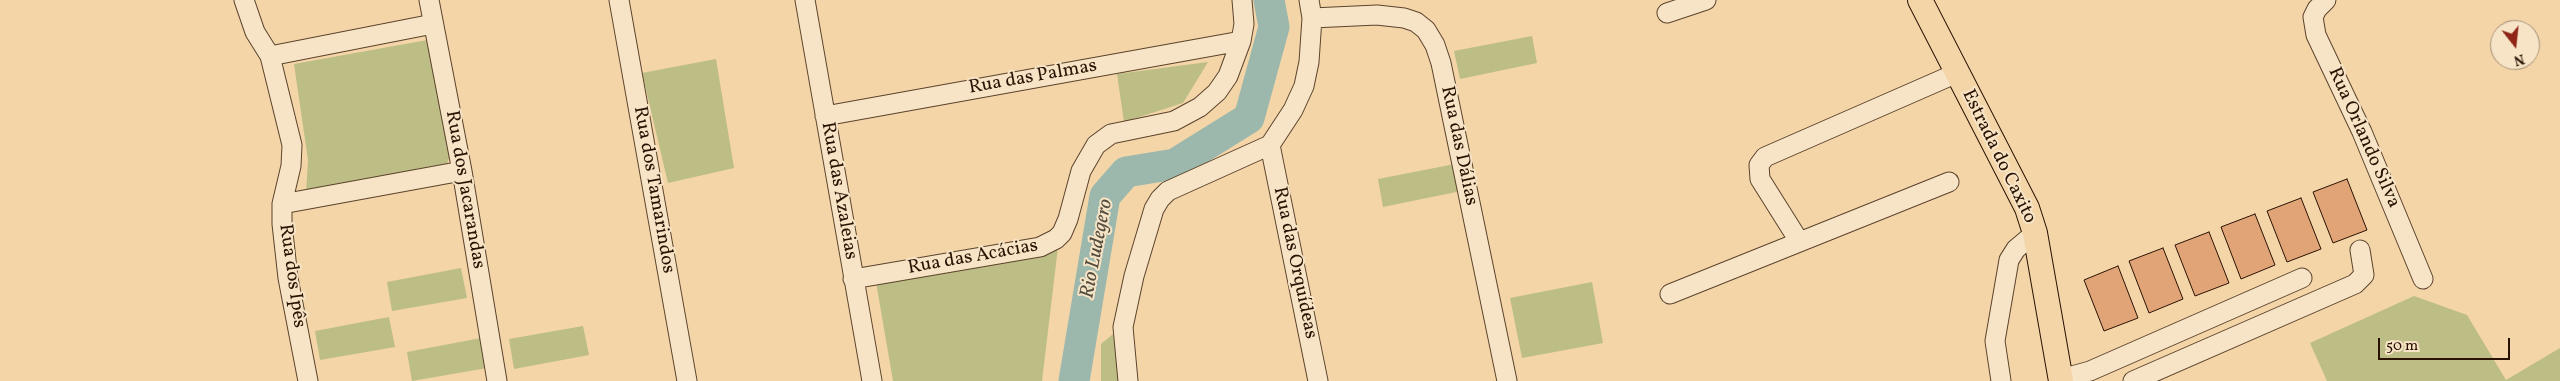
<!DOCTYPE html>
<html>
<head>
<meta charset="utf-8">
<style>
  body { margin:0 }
  #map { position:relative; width:2560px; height:381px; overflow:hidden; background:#f3d5a8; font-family:Vollkorn,serif }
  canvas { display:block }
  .north { position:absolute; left:2490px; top:20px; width:50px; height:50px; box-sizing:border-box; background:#f7e4c6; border:1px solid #a59078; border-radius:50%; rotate:164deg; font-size:14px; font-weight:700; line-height:20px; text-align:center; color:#2a1203 }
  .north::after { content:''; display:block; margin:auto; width:18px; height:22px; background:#8f2418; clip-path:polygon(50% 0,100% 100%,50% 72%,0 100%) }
  .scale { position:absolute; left:2378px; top:338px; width:132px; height:22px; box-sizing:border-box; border:2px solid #2a1203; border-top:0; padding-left:6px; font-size:15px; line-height:18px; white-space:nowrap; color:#2a1203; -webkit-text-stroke:4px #f7e4c6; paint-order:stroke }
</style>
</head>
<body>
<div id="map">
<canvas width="2560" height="381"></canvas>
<div class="north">N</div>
<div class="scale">50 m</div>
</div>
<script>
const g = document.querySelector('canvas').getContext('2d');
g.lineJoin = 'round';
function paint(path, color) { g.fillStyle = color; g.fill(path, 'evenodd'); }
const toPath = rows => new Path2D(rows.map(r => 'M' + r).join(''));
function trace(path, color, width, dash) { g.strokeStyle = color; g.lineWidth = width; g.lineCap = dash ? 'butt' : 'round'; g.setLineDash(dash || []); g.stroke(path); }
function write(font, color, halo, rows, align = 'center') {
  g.font = font + ' Vollkorn,serif'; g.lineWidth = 4; g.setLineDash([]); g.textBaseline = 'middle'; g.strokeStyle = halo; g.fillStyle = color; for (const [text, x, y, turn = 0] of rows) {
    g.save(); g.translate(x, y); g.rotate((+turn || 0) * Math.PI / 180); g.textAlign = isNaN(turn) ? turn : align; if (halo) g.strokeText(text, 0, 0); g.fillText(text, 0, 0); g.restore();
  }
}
const green = toPath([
  [1532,36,1537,63,1460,79,1454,51],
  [433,39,451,150,447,165,306,194,308,160,294,64],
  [716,59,734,168,668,183,642,73],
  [1208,62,1183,103,1124,122,1117,74],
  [1455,164,1461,191,1383,207,1378,179],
  [1058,247,1042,381,893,381,876,282],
  [461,268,467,298,392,311,387,282],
  [1592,282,1603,343,1522,358,1510,298],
  [2414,296,2467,315,2506,380,2560,348,2560,381,2327,381,2310,343],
  [389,317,395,347,320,360,315,331],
  [583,326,589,355,514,369,509,339],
  [1113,334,1122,381,1101,381,1101,344],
  [481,338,487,368,412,381,407,352]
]);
const river = toPath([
  [1074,381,1105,196,1126,172,1175,164,1249,118,1274,27,1269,0]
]);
const building = toPath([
  [2347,179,2367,230,2333,243,2313,192,2347,179],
  [2301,198,2321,249,2287,262,2267,211,2301,198],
  [2255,214,2275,265,2241,279,2221,227,2255,214],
  [2209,232,2229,283,2195,296,2175,245,2209,232],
  [2163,248,2183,299,2149,313,2129,261,2163,248],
  [2118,266,2138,318,2104,331,2084,280,2118,266]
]);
const minor = toPath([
  [244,0,255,32,270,56,292,145,291,166,282,204,282,224,288,278,308,381],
  [429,0,462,171,497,381],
  [619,0,687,381],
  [805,0,872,381],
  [2326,0,2317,9,2313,17,2316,35,2362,132,2423,279],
  [1667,13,1706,0],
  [1312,18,1377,15,1404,18,1416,22,1426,30,1435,45,1441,63,1507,381],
  [270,56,433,24],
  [825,116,1241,41],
  [1270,145,1318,381],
  [282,204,462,171],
  [1799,241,1760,179,1759,165,1765,157,1957,73],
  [853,279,1040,247,1056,239,1062,233,1068,219,1081,171,1096,145,1111,134,1174,121,1200,107,1217,92,1228,76,1241,41,1244,24,1242,0],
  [1670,294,1949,182],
  [2061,379,2090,371,2302,278],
  [1128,381,1123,327,1134,276,1154,209,1160,199,1168,191,1270,145,1293,110,1304,86,1309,62,1312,18,1309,0],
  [2001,381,1995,341,2009,260,2016,249,2035,233],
  [2133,381,2355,284,2364,275,2360,250]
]);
const major = toPath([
  [1920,0,2027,208,2035,233,2061,381]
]);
const streetNames = [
  ["Rua das Palmas",1033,78,-10],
  ["Rua Orlando Silva",2363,138,66],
  ["Rua das Dálias",1458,146,78],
  ["Estrada do Caxito",1998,157,64],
  ["Rua dos Jacarandas",464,190,80],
  ["Rua dos Tamarindos",653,190,80],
  ["Rua das Azaleias",838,191,80],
  ["Rua das Acácias",973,258,-10],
  ["Rua das Orquídeas",1294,263,78],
  ["Rua dos Ipês",291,276,82]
];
const waterNames = [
  ["Rio Ludegero",1098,249,-79]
];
paint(green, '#bdbd86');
trace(river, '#9cb8ad', 31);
paint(building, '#e1a476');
trace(building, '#2a1203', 1);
trace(minor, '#5c432c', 21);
trace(major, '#2a1203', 26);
trace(minor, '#f7e4c6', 19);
trace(major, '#f3d5a8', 24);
write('19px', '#2a1203', '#f7e4c6', streetNames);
write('italic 20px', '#524c3e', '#f7e4c6', waterNames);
</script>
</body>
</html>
